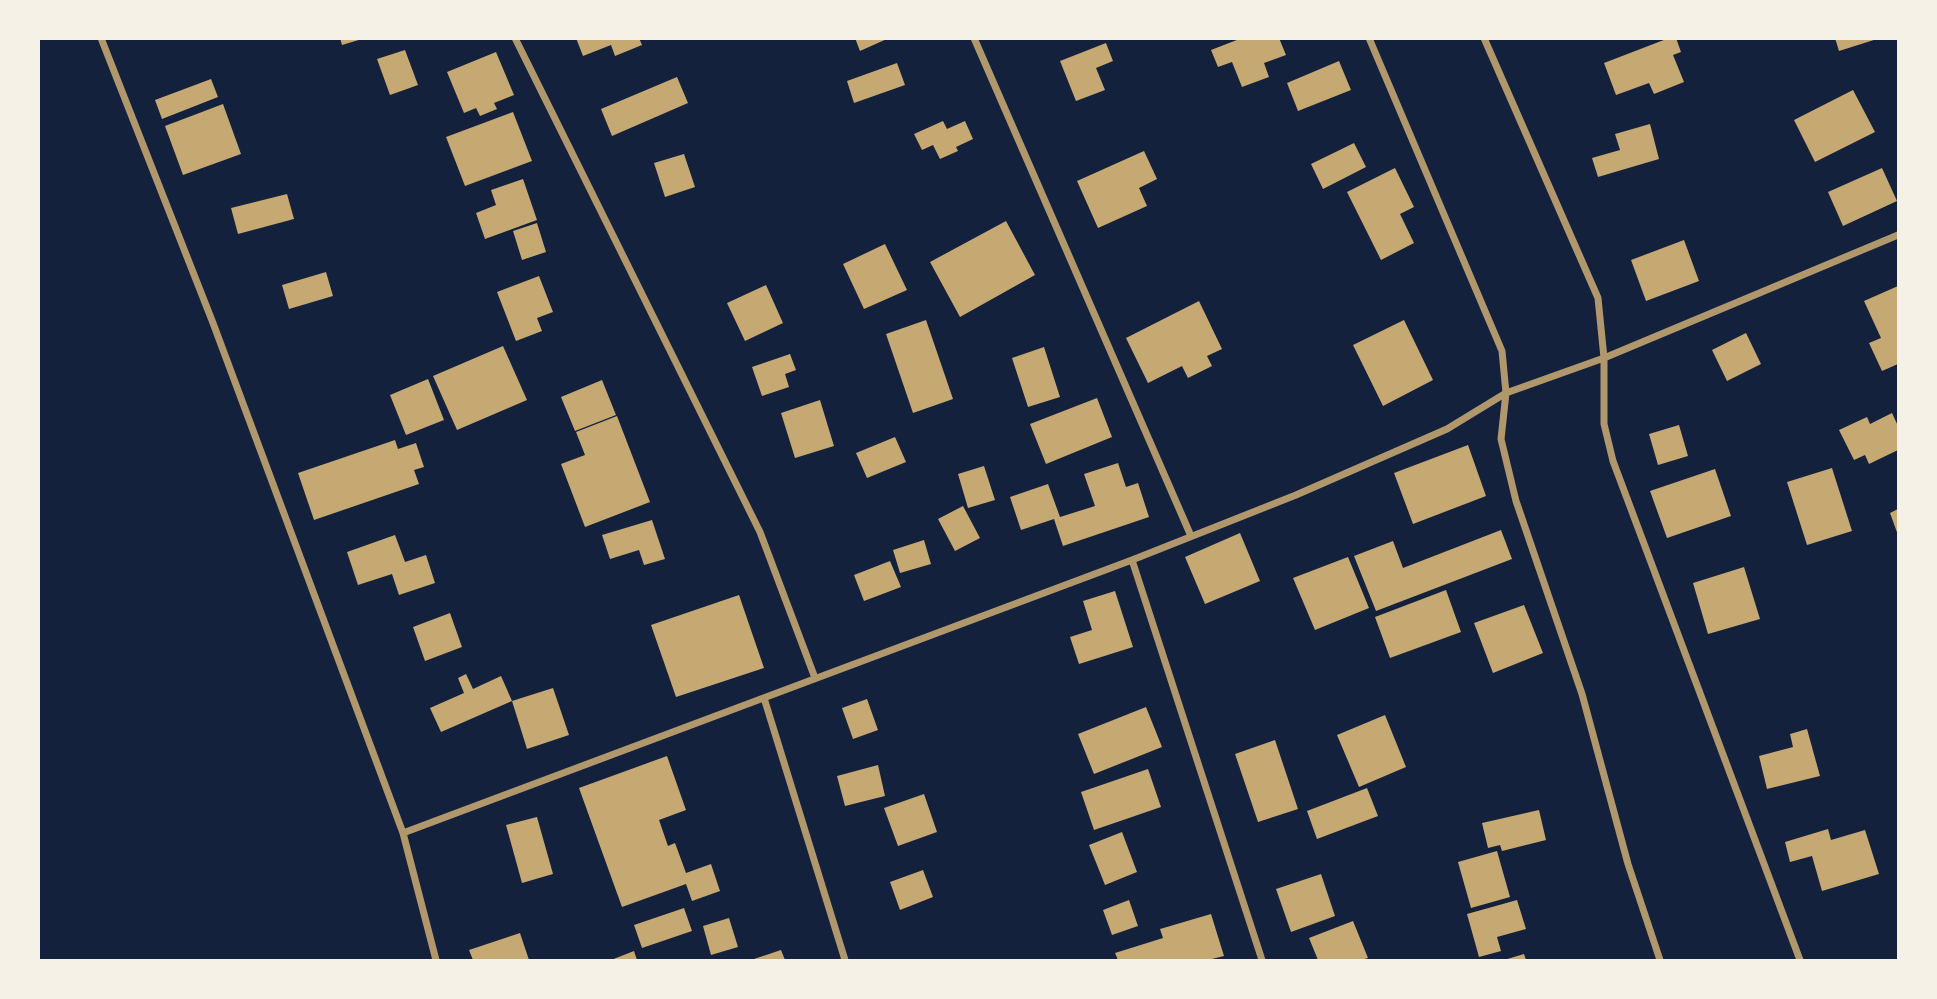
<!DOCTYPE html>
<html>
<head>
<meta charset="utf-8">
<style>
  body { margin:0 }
  #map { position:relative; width:1937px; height:999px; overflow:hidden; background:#14213d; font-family:"Noto Sans",sans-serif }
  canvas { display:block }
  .frame { position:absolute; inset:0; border:40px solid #f6f1e7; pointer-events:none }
</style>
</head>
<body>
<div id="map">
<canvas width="1937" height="999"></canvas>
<div class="frame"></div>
</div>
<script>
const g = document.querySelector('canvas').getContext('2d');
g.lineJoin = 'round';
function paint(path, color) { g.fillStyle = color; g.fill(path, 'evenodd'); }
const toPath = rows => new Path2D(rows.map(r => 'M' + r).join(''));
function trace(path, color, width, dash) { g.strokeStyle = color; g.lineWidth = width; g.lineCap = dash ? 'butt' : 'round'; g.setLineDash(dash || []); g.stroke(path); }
const building = toPath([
  [340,38,362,38,362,39,342,45],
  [576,38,639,38,642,45,615,56,611,45,583,56],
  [855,38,889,38,860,51],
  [1242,38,1279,38,1286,55,1264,63,1269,77,1242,87,1232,62,1218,67,1211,50],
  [1669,38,1676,38,1681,52,1673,55,1684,82,1654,94,1649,83,1616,95,1604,63],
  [1835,38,1877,38,1877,39,1839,51],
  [1106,43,1113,61,1096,68,1105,90,1076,101,1060,61],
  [405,50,418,85,390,95,377,59],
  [496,52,514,95,494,103,497,109,480,116,476,108,464,113,447,72],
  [1339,61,1351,90,1298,111,1287,83],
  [897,63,905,85,854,103,847,81],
  [677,77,688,103,612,136,601,109],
  [211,79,218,97,162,119,155,100],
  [1853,90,1875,132,1815,162,1794,120],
  [223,104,241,154,183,175,165,126],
  [513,112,532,161,465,186,446,137],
  [943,121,947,129,965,121,973,139,956,147,958,151,940,159,933,145,922,150,914,134],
  [1650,124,1659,159,1598,177,1592,158,1620,150,1615,134],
  [1354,143,1366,167,1323,189,1311,164],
  [1144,151,1157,179,1139,188,1147,206,1098,228,1077,181],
  [684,154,695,187,665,197,654,163],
  [1395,168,1414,207,1400,214,1414,243,1381,260,1347,192],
  [1882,168,1897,201,1843,226,1828,192],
  [523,179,537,220,485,239,476,213,496,205,491,190],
  [287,194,294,219,238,234,231,208],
  [1006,221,1035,275,960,317,930,262],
  [537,223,546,252,522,260,513,231],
  [1684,240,1699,281,1646,301,1631,260],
  [885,244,907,290,864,309,843,264],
  [326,272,333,296,289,309,282,285],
  [539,276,553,312,537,318,542,331,516,341,497,292],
  [766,285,783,323,745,341,727,303],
  [1898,286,1898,364,1882,371,1869,343,1881,338,1864,301],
  [1199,301,1222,349,1207,356,1212,366,1188,378,1182,366,1148,383,1126,338],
  [926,320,953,399,913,413,886,334],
  [1404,320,1433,380,1383,406,1353,345],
  [1746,333,1761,364,1727,381,1712,350],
  [503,346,527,400,457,430,433,376],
  [1044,347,1060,397,1028,407,1012,358],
  [790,354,796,370,785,374,789,387,762,396,752,367],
  [428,379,444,420,406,435,390,395],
  [602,380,616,415,575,431,561,397],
  [1097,398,1112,437,1046,464,1030,424],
  [820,400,834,446,795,458,781,413],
  [1892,413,1898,426,1898,450,1869,464,1865,455,1854,460,1839,430,1867,417,1870,424],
  [617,416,650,502,585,527,561,464,585,455,576,432],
  [1679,425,1688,456,1658,465,1649,434],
  [895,437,906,462,867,478,856,453],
  [395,440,398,449,416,443,424,467,414,470,419,484,314,520,298,473],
  [1468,445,1486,496,1413,524,1394,473],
  [1118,463,1126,487,1138,483,1149,517,1063,546,1054,519,1021,530,1010,497,1048,484,1060,517,1095,506,1084,474],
  [984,466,995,500,968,508,958,474],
  [1832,468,1852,531,1807,545,1787,482],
  [1715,469,1731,516,1667,538,1650,491],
  [963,506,980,538,955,551,938,519],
  [1898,509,1898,535,1890,513],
  [652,520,665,559,644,565,639,550,610,559,602,535],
  [1501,530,1512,559,1376,611,1354,556,1393,541,1403,568],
  [1240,533,1260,581,1205,604,1185,557],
  [395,535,405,562,426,555,435,583,399,595,392,574,358,585,347,552],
  [924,540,931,564,900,573,893,550],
  [1348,557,1369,608,1315,630,1293,578],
  [890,561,901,587,864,601,854,575],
  [1744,567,1760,619,1708,634,1693,583],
  [1446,590,1461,632,1390,658,1375,617],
  [1115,591,1133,647,1079,664,1070,637,1092,630,1083,601],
  [739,595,764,668,676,697,651,625],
  [1524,605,1543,653,1493,673,1474,623],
  [450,613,462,647,425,661,413,627],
  [466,674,473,689,501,676,512,701,441,732,430,708,464,693,458,678],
  [553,688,569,735,527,749,512,701],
  [867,699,878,730,853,739,842,708],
  [1146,707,1162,747,1094,774,1078,734],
  [1385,715,1406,767,1359,787,1337,735],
  [1807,729,1820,776,1767,789,1759,756,1793,747,1790,734],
  [1275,740,1298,809,1258,822,1235,754],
  [667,756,686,810,659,820,668,846,675,843,686,873,711,864,720,891,692,901,686,884,622,907,579,788],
  [878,765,885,796,845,806,837,776],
  [1148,769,1161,807,1094,830,1081,792],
  [1367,788,1378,816,1317,839,1307,811],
  [924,794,937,832,898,846,884,808],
  [1539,810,1546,840,1502,851,1500,845,1488,848,1482,823],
  [537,817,553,874,522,883,506,825],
  [1828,829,1831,840,1865,830,1879,874,1822,891,1812,856,1790,862,1785,842],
  [1122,832,1137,872,1105,885,1089,845],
  [1497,851,1510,897,1471,908,1458,862],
  [923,870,933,897,900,910,890,882],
  [1321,874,1335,916,1291,932,1276,889],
  [1129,900,1138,926,1112,935,1103,910],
  [1517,900,1526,929,1497,937,1501,951,1479,957,1467,914],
  [684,908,692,931,642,948,634,925],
  [1211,914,1224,956,1208,960,1118,960,1115,953,1163,938,1160,929],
  [729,918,738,947,711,955,703,926],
  [1353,921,1368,958,1361,960,1318,960,1309,938],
  [520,933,529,960,473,960,469,950],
  [781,950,785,960,751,960],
  [634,951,637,960,611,960],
  [1524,954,1526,960,1504,960]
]);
const minor = toPath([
  [101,38,213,323,403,833,436,960],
  [515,38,760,532,815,678],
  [974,38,1191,536],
  [1369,38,1502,351,1506,393,1501,439,1516,501,1582,694,1628,864,1660,960],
  [1484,38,1598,298,1604,358,1604,424,1613,461,1800,960],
  [1132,560,1262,960],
  [764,698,845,960],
  [403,833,1132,560,1296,495,1447,429,1506,393,1604,358,1898,235]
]);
paint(building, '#c6a872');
trace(minor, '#b1986c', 7);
</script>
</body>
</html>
